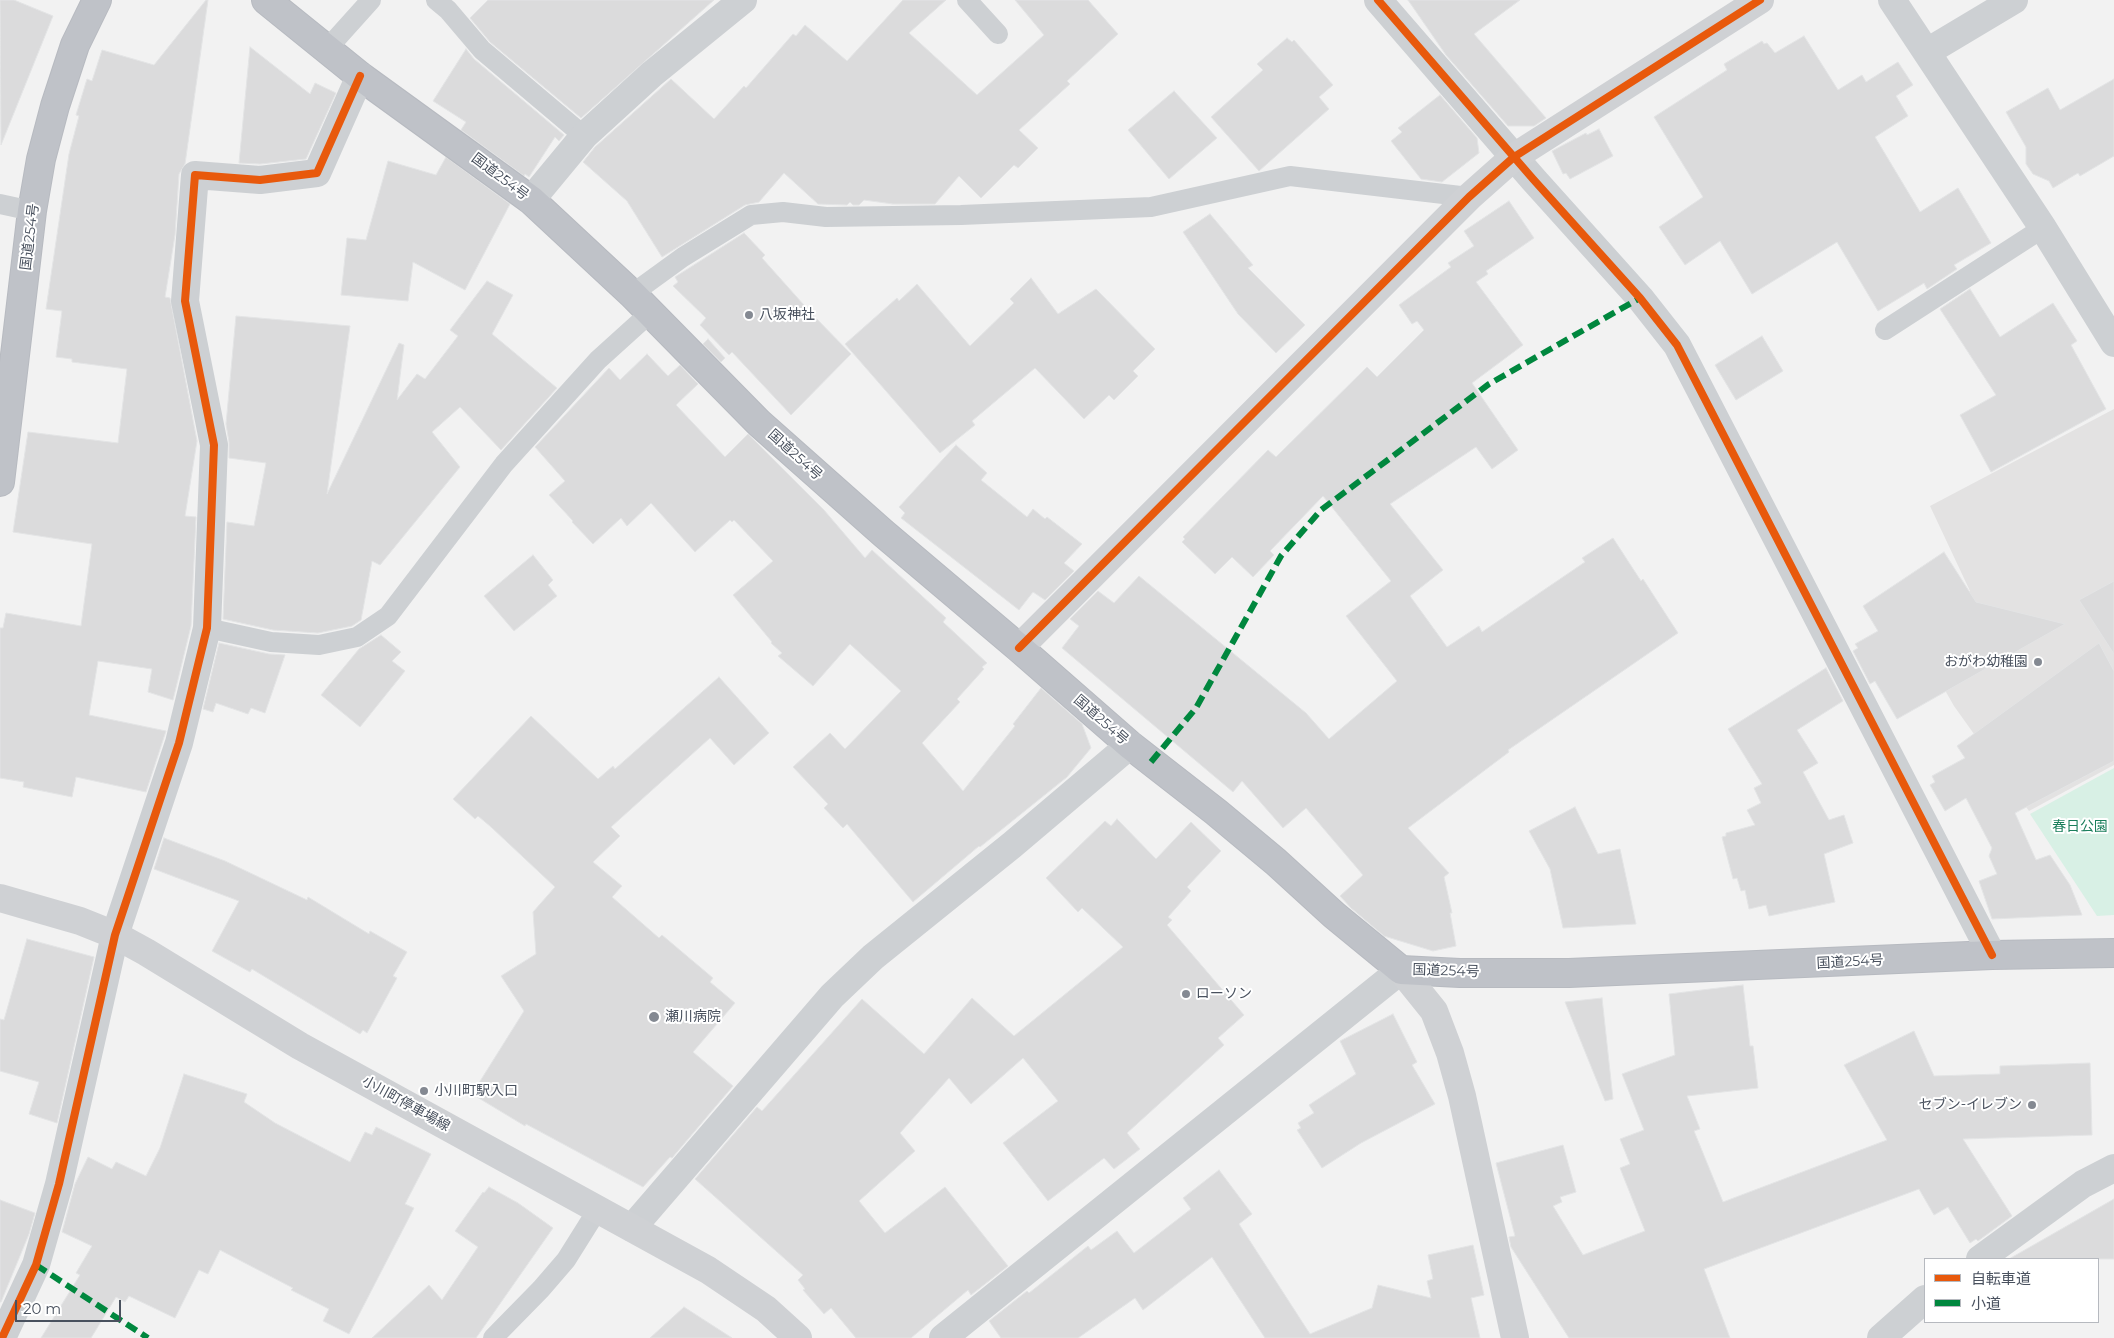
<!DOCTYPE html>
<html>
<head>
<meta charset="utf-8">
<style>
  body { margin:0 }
  #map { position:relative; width:2114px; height:1338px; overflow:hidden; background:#f2f2f2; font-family:Montserrat,"Noto Sans JP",sans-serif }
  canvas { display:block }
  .legend { position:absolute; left:1924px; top:1258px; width:175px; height:65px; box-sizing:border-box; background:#fff; border:1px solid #b6b9bf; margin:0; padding:6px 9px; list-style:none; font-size:15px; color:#49515e }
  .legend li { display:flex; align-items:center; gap:10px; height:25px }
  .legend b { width:25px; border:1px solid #b6b9bf }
  .scale { position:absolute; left:15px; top:1300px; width:106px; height:22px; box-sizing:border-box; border:2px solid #49515e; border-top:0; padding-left:6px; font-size:15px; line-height:18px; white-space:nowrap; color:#49515e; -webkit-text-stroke:4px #fff; paint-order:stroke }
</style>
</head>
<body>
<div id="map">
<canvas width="2114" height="1338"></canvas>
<ul class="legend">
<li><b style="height:6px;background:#e8590c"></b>自転車道</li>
<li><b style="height:6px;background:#00873e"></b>小道</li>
</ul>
<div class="scale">20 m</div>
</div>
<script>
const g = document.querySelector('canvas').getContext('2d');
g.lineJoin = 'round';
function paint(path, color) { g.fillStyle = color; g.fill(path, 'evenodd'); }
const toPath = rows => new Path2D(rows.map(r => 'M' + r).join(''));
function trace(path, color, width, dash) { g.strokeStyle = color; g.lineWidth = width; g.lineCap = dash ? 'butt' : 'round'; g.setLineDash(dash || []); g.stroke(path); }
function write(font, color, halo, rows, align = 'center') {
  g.font = font + ' Montserrat,"Noto Sans JP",sans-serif'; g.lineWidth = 4; g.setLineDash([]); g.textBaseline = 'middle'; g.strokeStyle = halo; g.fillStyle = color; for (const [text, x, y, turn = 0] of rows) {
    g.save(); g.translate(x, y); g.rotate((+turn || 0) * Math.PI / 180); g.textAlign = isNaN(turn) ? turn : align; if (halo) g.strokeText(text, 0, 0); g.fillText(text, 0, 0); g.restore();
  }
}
const education = toPath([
  [2114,409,2114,765,2029,811,1954,706,1901,613,1970,591,1930,506]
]);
const green = toPath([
  [2114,768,2114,915,2097,916,2030,814]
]);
const building = toPath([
  [0,0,14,0,53,16,1,145,0,0],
  [206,0,208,0,185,164,179,174,175,235,165,297,170,298,197,441,185,516,196,517,191,626,173,700,148,692,152,669,98,661,89,715,166,731,146,792,76,777,72,797,23,787,24,782,0,778,0,628,3,628,6,613,81,626,92,544,13,532,28,432,118,443,127,369,72,362,72,359,56,357,62,311,46,309,69,154,79,116,76,115,87,79,92,81,102,50,154,65,206,0],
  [488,0,714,0,581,118,490,42,470,18,488,0],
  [903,0,946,0,909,33,977,95,1044,35,1015,0,1088,0,1118,34,1067,81,1070,84,1019,130,1038,148,1018,168,1014,165,981,198,959,176,935,204,893,204,864,200,859,205,853,205,850,202,847,205,818,204,784,173,759,202,745,205,662,257,627,201,583,162,595,147,671,79,714,119,744,86,746,88,793,34,796,36,805,25,847,61,903,0],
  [1408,0,1520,0,1474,34,1546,118,1534,126,1508,126,1446,55,1408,0],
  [1804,36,1838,90,1862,75,1866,82,1898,62,1913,85,1896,96,1908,116,1875,137,1920,212,1958,188,1991,243,1954,265,1957,269,1927,289,1924,283,1878,311,1837,242,1752,294,1720,241,1685,265,1659,227,1703,197,1654,117,1727,70,1724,64,1762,41,1764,44,1767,43,1775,53,1804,36],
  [1287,38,1292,42,1294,40,1333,85,1319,97,1329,109,1259,171,1211,117,1263,70,1257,64,1287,38],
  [250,47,310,94,315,83,336,93,306,159,260,164,239,163,250,47],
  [466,49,474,59,564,135,559,141,555,137,529,177,525,174,524,176,461,130,466,122,433,101,466,49],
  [2114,79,2114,156,2080,176,2078,173,2053,188,2049,181,2033,174,2026,164,2026,147,2006,112,2048,88,2060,110,2114,79],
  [1174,91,1217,138,1169,179,1128,130,1174,91],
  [1440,95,1477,138,1479,153,1442,182,1421,179,1391,141,1402,132,1398,128,1440,95],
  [1599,129,1613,156,1570,179,1566,173,1563,174,1552,151,1586,133,1587,135,1599,129],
  [446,157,510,204,465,290,413,262,408,301,341,295,347,238,366,240,388,161,436,175,446,157],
  [1509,201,1534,238,1486,271,1488,274,1476,282,1523,345,1472,383,1518,450,1492,469,1476,447,1390,504,1443,570,1410,596,1447,647,1479,626,1482,632,1585,562,1582,558,1613,538,1641,581,1643,579,1678,633,1508,750,1509,752,1408,828,1449,873,1444,877,1452,913,1450,913,1456,946,1433,951,1384,936,1351,908,1340,896,1363,875,1306,808,1283,828,1242,781,1233,792,1062,648,1079,626,1070,619,1098,591,1114,603,1139,576,1306,713,1329,739,1397,681,1346,616,1391,581,1323,496,1270,551,1274,555,1253,577,1232,557,1215,574,1182,542,1185,539,1183,537,1268,450,1276,457,1367,367,1377,377,1424,330,1417,321,1412,324,1399,305,1451,267,1448,263,1474,246,1464,231,1509,201],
  [1210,214,1253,265,1248,268,1305,325,1276,353,1238,314,1183,232,1210,214],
  [744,233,765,255,762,258,812,314,851,354,791,415,732,352,729,355,700,325,706,318,673,286,678,282,675,277,744,233],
  [1031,278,1058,314,1096,289,1155,349,1133,371,1138,376,1114,400,1109,395,1084,419,1035,368,972,421,975,425,940,453,845,344,897,298,899,301,917,284,970,346,1014,303,1010,299,1031,278],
  [487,281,513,295,492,334,557,388,501,450,460,407,432,432,460,467,380,565,372,561,361,620,352,626,318,633,273,630,223,619,227,522,254,526,266,463,229,458,229,442,226,424,236,316,350,326,327,494,399,343,404,345,397,400,417,374,425,379,458,336,450,330,487,281],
  [1970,289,2000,337,2053,303,2077,341,2071,345,2106,409,1991,472,1960,415,1996,395,1940,309,1970,289],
  [1762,336,1783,371,1736,400,1715,365,1762,336],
  [708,339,725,358,721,362,703,344,708,339],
  [647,354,668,376,680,365,698,384,676,405,725,457,748,434,824,510,865,558,872,550,946,618,943,622,987,663,982,667,984,669,957,699,960,702,922,743,963,791,1015,726,1013,724,1041,688,1082,724,1091,748,1067,777,980,847,979,846,913,902,847,824,843,828,824,808,828,804,793,767,830,733,845,749,901,691,850,644,813,686,778,656,782,653,771,643,772,642,733,595,773,561,734,520,732,522,730,520,695,552,651,503,627,526,621,518,593,544,572,522,573,521,549,495,565,481,535,447,609,368,620,380,647,354],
  [956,445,987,473,981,480,1027,517,1033,509,1045,519,1047,517,1082,544,1064,563,1074,571,1045,600,1033,592,1019,610,901,518,905,513,899,507,956,445],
  [1944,552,1976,602,2065,624,1897,719,1875,681,1870,684,1853,651,1858,648,1855,644,1878,631,1863,606,1944,552],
  [533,555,553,580,548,585,557,596,514,631,484,596,533,555],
  [2114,581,2114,654,2079,600,2114,581],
  [381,635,401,652,392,661,405,671,360,727,321,695,359,649,381,635],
  [219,643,269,654,285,655,265,713,251,708,248,714,216,703,213,712,203,709,219,643],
  [2099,643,2114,671,2114,761,2015,813,2036,860,2050,855,2070,885,2082,915,1992,919,1979,881,1997,874,1989,856,1992,848,1966,798,1945,811,1930,785,1935,782,1932,776,1965,758,1957,746,2099,643],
  [1826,668,1843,701,1797,730,1818,763,1803,772,1829,820,1844,815,1853,843,1824,854,1835,902,1769,916,1766,905,1749,909,1745,890,1741,891,1737,878,1733,879,1722,837,1726,836,1726,833,1755,825,1747,810,1761,803,1754,788,1762,784,1728,729,1826,668],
  [719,677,769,733,734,765,710,738,611,827,620,836,593,862,622,886,612,897,659,938,662,935,713,978,710,982,735,1003,693,1052,733,1086,672,1158,670,1157,643,1187,526,1124,525,1126,472,1094,524,1011,501,976,536,954,533,912,555,887,491,827,478,816,475,819,453,799,531,716,598,779,613,766,615,769,719,677],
  [1575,807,1598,854,1620,849,1636,924,1563,928,1550,869,1529,831,1575,807],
  [1117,819,1156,859,1191,822,1221,851,1187,887,1191,891,1168,917,1172,920,1167,925,1244,1015,1218,1038,1224,1045,1127,1133,1140,1149,1114,1169,1104,1158,1048,1201,1003,1143,1058,1101,1023,1058,971,1104,949,1078,900,1133,915,1151,859,1201,885,1233,945,1187,1008,1266,971,1295,968,1290,911,1338,856,1338,831,1308,824,1314,803,1290,805,1289,798,1280,803,1275,695,1179,757,1107,762,1111,862,999,924,1054,972,998,1014,1036,1123,947,1082,908,1078,912,1046,878,1105,821,1111,826,1117,819],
  [164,838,225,861,307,900,308,897,369,934,370,931,407,952,393,976,397,978,367,1033,363,1030,360,1034,252,969,250,972,212,951,239,901,154,869,164,838],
  [27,939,94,957,57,1123,29,1114,39,1082,0,1071,0,1019,4,1020,27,939],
  [1743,985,1750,1046,1753,1046,1758,1088,1687,1096,1700,1129,1694,1131,1723,1202,1887,1140,1844,1065,1914,1031,1934,1076,2000,1074,2000,1066,2090,1063,2092,1135,1963,1139,2012,1216,1978,1241,1976,1239,1970,1243,1948,1207,1934,1215,1919,1189,1704,1269,1730,1338,1569,1338,1511,1247,1509,1237,1515,1236,1496,1163,1563,1145,1576,1192,1560,1197,1562,1202,1553,1206,1583,1255,1645,1231,1620,1168,1630,1164,1620,1139,1644,1130,1622,1074,1675,1055,1669,994,1743,985],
  [1602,998,1613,1099,1605,1101,1565,1002,1602,998],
  [1393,1014,1417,1062,1412,1065,1435,1104,1361,1143,1322,1168,1297,1130,1301,1128,1298,1123,1314,1113,1309,1105,1356,1074,1340,1041,1393,1014],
  [184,1074,247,1094,244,1102,275,1123,350,1162,365,1132,372,1135,376,1127,431,1154,405,1204,414,1208,349,1334,323,1321,329,1309,291,1290,293,1288,220,1250,208,1274,199,1270,175,1318,129,1296,125,1302,116,1297,91,1338,41,1338,80,1275,76,1273,92,1246,62,1232,75,1184,88,1157,112,1169,116,1162,146,1176,160,1148,184,1074],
  [1219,1170,1252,1214,1239,1224,1310,1334,1372,1308,1378,1285,1431,1298,1427,1281,1433,1279,1428,1255,1473,1245,1484,1295,1471,1298,1480,1338,1265,1338,1212,1257,1143,1310,1135,1298,1078,1338,1001,1338,989,1321,1027,1291,1029,1293,1088,1246,1091,1250,1117,1231,1134,1253,1191,1209,1183,1198,1219,1170],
  [489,1187,518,1203,553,1228,476,1338,372,1338,429,1285,442,1300,478,1247,455,1231,483,1192,484,1193,489,1187],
  [2114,1199,2114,1259,2009,1259,2114,1199],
  [0,1200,35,1213,29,1234,1,1302,0,1302,0,1200],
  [684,1307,732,1338,650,1338,684,1307]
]);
const lane = toPath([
  [436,0,448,10,482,50,584,136],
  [967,0,998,34],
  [327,49,371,0],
  [0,204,32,211],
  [632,294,683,257,751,215,783,212,826,217,961,215,1151,207,1290,176,1469,197],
  [1885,330,2043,228],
  [207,628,271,642,319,645,357,637,388,616,504,464,598,360,650,313],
  [493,1338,541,1289,566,1260,598,1209]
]);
const street = toPath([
  [1378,0,1533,179,1640,298,1677,345,1992,955],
  [1892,0,2043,228,2114,343],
  [1927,52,2014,0],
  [531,200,584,136,652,74,743,0],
  [632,1228,832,996,873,957,1012,845,1130,745],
  [1980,1259,2083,1184,2114,1168],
  [2,1338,36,1265,59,1184,115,935,179,743,207,628,214,445,185,301,195,175,260,180,317,173,360,76],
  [943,1338,1401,970],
  [1881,1338,1925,1299]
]);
const secondary = toPath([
  [1019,648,1469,197,1514,157,1760,0],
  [0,898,80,921,115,935,146,952,300,1046,708,1270,766,1309,798,1338],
  [1401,970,1434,1011,1450,1053,1462,1096,1515,1338]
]);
const highway = toPath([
  [266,0,360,76,531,200,632,294,759,423,883,533,1019,648,1130,745,1216,812,1276,862,1334,915,1401,970,1460,973,1569,973,1992,955,2114,953],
  [0,482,32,211,41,159,55,106,75,45,97,0]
]);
const quiet = toPath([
  [1151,762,1196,708,1281,556,1321,510,1489,384,1640,298],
  [36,1265,148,1338]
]);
const cycleway = toPath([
  [1378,0,1533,179,1640,298,1677,345,1992,955],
  [1019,648,1469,197,1514,157,1760,0],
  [2,1338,36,1265,59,1184,115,935,179,743,207,628,214,445,185,301,195,175,260,180,317,173,360,76]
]);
const markers = [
  [749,315,5,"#848992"],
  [2038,662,5,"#848992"],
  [1186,994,5,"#848992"],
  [654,1017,6,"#848992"],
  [424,1091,5,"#848992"],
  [2032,1105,5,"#848992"]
];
const streetNames = [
  ["国道254号",500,177,37],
  ["国道254号",30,237,-83],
  ["国道254号",795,455,42],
  ["国道254号",1101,720,41],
  ["国道254号",1850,962,-3],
  ["国道254号",1446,971,2],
  ["小川町停車場線",406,1104,29]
];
const poiNames = [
  ["八坂神社",759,315],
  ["おがわ幼稚園",2028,662,"right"],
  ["ローソン",1196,994],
  ["瀬川病院",665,1017],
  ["小川町駅入口",434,1091],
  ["セブン-イレブン",2022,1105,"right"]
];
const parkNames = [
  ["春日公園",2080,827]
];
paint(education, '#e3e2e2');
paint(green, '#d8f0e5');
paint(building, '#dbdbdc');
trace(building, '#e3e4e5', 1);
trace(highway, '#b7bac0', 30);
trace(lane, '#cdd0d3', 20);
trace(street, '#cdd0d3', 28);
trace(secondary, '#cfd1d4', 28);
trace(highway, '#bfc2c8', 28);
trace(quiet, '#00873e', 6, [12, 6]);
trace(cycleway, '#e8590c', 8);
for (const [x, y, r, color] of markers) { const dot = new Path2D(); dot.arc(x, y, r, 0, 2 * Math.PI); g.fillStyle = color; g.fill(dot); trace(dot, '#fff', 2); }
write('14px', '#49515e', '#fff', streetNames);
write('14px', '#49515e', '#fff', poiNames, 'left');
write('14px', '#1b7f5c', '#fff', parkNames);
</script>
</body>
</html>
